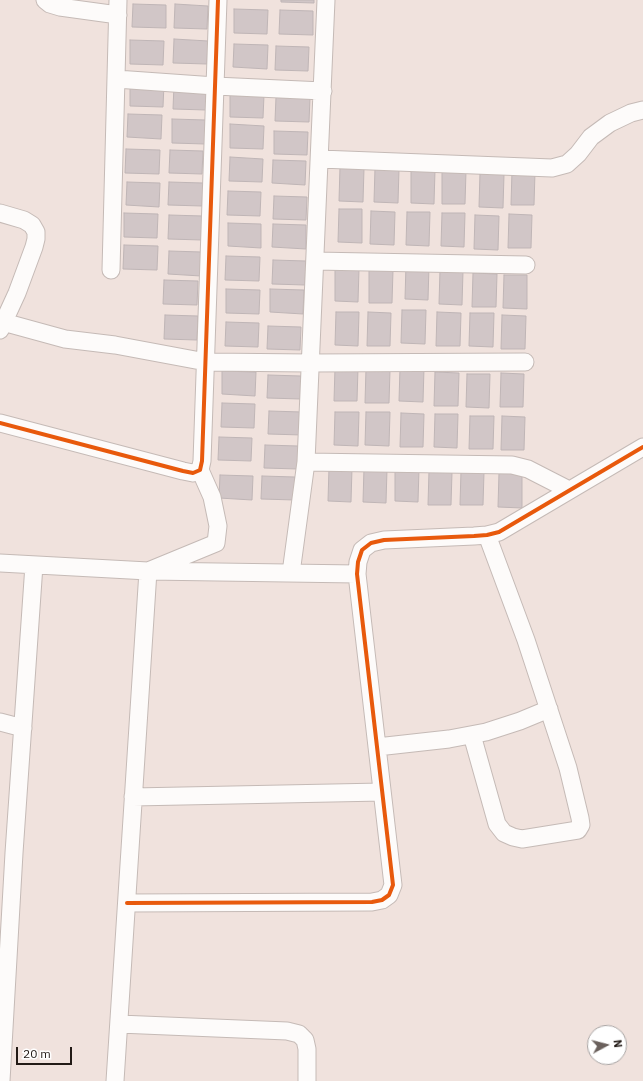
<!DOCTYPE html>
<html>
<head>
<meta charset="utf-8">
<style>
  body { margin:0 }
  #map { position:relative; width:643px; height:1081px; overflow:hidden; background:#f0e2dd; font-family:"IBM Plex Sans",sans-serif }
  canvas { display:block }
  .north { position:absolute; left:587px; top:1025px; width:40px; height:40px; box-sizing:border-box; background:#fff; border:1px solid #a7a3a2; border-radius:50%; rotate:83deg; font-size:11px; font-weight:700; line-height:16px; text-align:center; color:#221a16 }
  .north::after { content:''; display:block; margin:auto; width:14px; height:18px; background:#6a605c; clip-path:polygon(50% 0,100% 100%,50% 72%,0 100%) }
  .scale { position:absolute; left:16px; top:1047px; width:56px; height:18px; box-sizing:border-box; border:2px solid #221a16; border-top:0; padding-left:5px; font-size:12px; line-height:14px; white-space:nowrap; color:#221a16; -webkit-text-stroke:3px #fff; paint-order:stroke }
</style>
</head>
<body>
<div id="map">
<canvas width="643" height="1081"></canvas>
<div class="north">N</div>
<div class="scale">20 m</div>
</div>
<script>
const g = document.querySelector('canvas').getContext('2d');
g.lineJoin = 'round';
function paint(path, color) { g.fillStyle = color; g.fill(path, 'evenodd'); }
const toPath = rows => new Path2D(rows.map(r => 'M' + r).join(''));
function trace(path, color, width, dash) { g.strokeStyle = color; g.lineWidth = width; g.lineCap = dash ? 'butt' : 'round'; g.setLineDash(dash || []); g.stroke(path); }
const building = toPath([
  [281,0,314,0,314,3,281,2,281,0],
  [133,4,166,5,166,28,132,27,133,4],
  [175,4,208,6,207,29,174,28,175,4],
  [234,9,268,10,267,34,234,33,234,9],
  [280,10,313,11,313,35,279,34,280,10],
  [174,39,208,41,207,64,173,63,174,39],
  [130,40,164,41,163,65,130,64,130,40],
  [234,44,268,45,267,69,233,67,234,44],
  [276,46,309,47,308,71,275,70,276,46],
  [130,83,164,84,163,107,130,106,130,83],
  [174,85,207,86,206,110,173,109,174,85],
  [230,94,264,95,263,118,230,117,230,94],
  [276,97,310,98,309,122,275,121,276,97],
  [128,114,162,115,161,139,127,137,128,114],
  [172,119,206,120,205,144,172,143,172,119],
  [230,124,264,126,263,149,230,148,230,124],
  [274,131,308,132,307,155,274,154,274,131],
  [126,149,160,150,159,174,125,173,126,149],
  [170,150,203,151,202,174,169,173,170,150],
  [230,157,263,159,262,182,229,181,230,157],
  [273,160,306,161,305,185,272,183,273,160],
  [340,167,364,168,363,202,339,201,340,167],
  [375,168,399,169,398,203,374,202,375,168],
  [411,170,435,170,434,204,411,203,411,170],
  [442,170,466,171,465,204,442,204,442,170],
  [512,171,535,172,534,205,511,205,512,171],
  [480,173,504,174,503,208,479,207,480,173],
  [127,182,160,183,159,207,126,205,127,182],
  [169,182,203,183,202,206,168,205,169,182],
  [228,191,261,192,260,216,227,215,228,191],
  [274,196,307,197,306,220,273,219,274,196],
  [339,209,362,209,362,243,338,242,339,209],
  [371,211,395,212,394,245,370,244,371,211],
  [407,212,430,212,429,246,406,245,407,212],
  [124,213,158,214,157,238,124,237,124,213],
  [442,213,465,213,464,247,441,246,442,213],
  [509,214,532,215,531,248,508,248,509,214],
  [169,215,203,216,202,240,168,239,169,215],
  [475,215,499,216,498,250,474,249,475,215],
  [228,223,261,224,261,248,228,246,228,223],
  [273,224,306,225,306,249,272,247,273,224],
  [124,245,158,246,157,270,123,269,124,245],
  [169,251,202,252,201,276,168,274,169,251],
  [226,256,260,257,259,281,225,280,226,256],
  [273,260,306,261,305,285,272,284,273,260],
  [406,265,429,266,428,300,405,299,406,265],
  [335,268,359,269,358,302,335,301,335,268],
  [369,269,393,270,392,303,369,303,369,269],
  [440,270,463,271,462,305,439,304,440,270],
  [473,273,497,274,496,307,472,307,473,273],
  [504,275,527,275,527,309,503,308,504,275],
  [164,280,198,281,197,305,163,304,164,280],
  [226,289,260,290,259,314,226,313,226,289],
  [270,289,304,290,303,314,270,312,270,289],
  [402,310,426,310,425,344,401,343,402,310],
  [336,312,359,312,358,346,335,345,336,312],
  [368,312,391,313,390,346,367,346,368,312],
  [437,312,461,313,460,346,436,346,437,312],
  [470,313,494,313,493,347,469,346,470,313],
  [165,315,198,316,197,340,164,339,165,315],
  [502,315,526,316,525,349,501,349,502,315],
  [226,322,259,323,258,347,225,346,226,322],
  [268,326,301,327,300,350,267,349,268,326],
  [335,368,358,368,357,401,334,401,335,368],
  [400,368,424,368,423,402,399,401,400,368],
  [366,369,390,370,389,403,365,403,366,369],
  [222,371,256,372,255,396,222,394,222,371],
  [435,372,459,373,458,406,434,406,435,372],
  [501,373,524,374,523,407,500,407,501,373],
  [467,374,490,374,489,408,466,407,467,374],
  [268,375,301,376,301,399,267,398,268,375],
  [222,403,255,404,254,428,221,427,222,403],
  [269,411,302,412,302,435,268,434,269,411],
  [335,412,359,412,358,446,334,445,335,412],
  [366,412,390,412,389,446,365,445,366,412],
  [401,413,424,414,423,447,400,447,401,413],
  [435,414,458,414,457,448,434,447,435,414],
  [470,416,494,416,493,449,469,449,470,416],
  [502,416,525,417,524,450,501,450,502,416],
  [219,437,252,438,251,461,218,460,219,437],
  [265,445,298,446,298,469,264,468,265,445],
  [329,468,352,468,351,502,328,501,329,468],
  [364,468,387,469,386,503,363,502,364,468],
  [395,468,419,469,418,502,395,501,395,468],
  [429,471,452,472,451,505,428,505,429,471],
  [461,471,484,472,483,505,460,505,461,471],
  [499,473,522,474,522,508,498,507,499,473],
  [220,475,253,476,252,500,219,498,220,475],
  [262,476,295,477,295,500,261,499,262,476]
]);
const street = toPath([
  [45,0,50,4,60,7,118,15],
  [116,79,215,86,323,91],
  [320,159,552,168,567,164,578,154,591,137,610,123,631,113,643,110],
  [0,213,24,220,32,225,36,232,36,239,34,247,17,293,0,330],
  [315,261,526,265],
  [111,270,118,0],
  [3,322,65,339,115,345,206,362,311,363,525,362],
  [0,423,183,471,193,473,200,470,202,461,218,0],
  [306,462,512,465,528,469,569,490],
  [0,563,148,571,357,574],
  [291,573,306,462,326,0],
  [0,722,23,728],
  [472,735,497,824,504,833,513,837,522,839,578,830,581,825,580,818,568,768,526,640,487,535],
  [377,747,449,739,486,732,520,721,549,709],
  [133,797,382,792],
  [127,903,372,902,382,900,389,895,393,885,357,574,358,562,362,550,371,543,384,540,474,536,487,535,499,532,643,447],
  [119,1024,287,1031,299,1034,305,1040,307,1049,307,1081],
  [1,1081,14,853,34,565],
  [115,1081,148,571,216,543,218,526,212,497,200,470]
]);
const cycleway = toPath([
  [0,423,183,471,193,473,200,470,202,461,218,0],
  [127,903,372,902,382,900,389,895,393,885,357,574,358,562,362,550,371,543,384,540,474,536,487,535,499,532,643,447]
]);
paint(building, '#d1c6c7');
trace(building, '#bfb5b6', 1);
trace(street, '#c5bab6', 19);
trace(street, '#fdfbfa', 17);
trace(cycleway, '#e8590c', 4);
</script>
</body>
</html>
